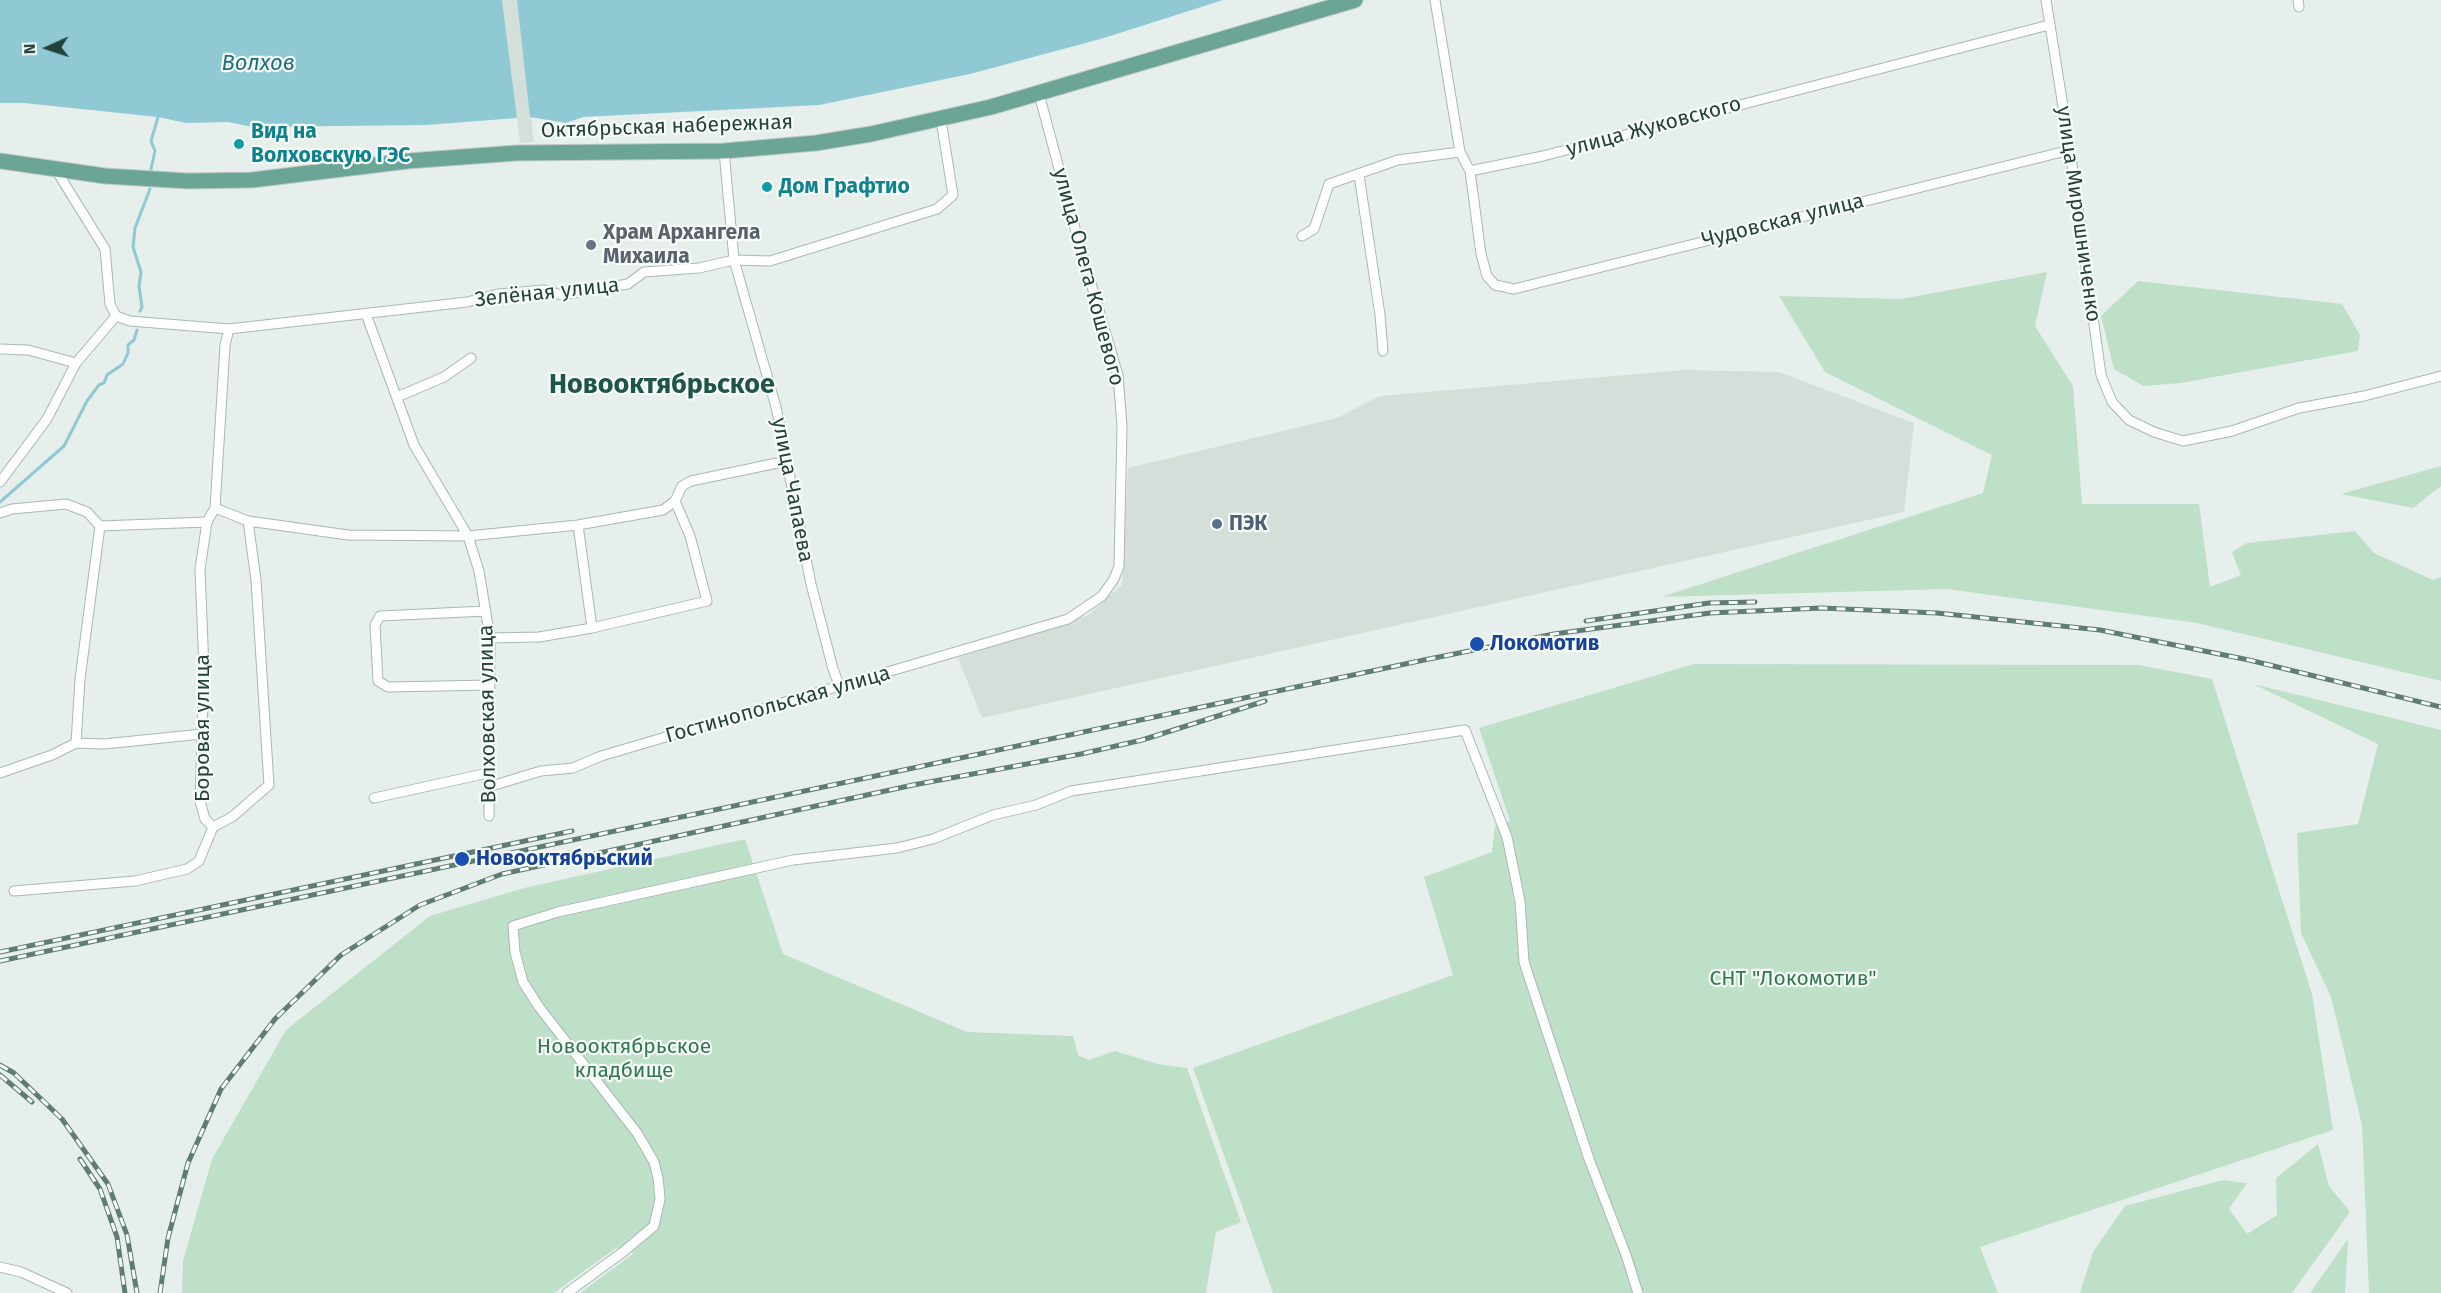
<!DOCTYPE html>
<html>
<head>
<meta charset="utf-8">
<style>
  body { margin:0 }
  #map { position:relative; width:2441px; height:1293px; overflow:hidden; background:#e6efeb; font-family:"Fira Sans",sans-serif }
  canvas { display:block }
  .north { position:absolute; left:18px; top:18px; width:60px; height:60px; -webkit-text-stroke:4px #f7fbf9; paint-order:stroke; rotate:267deg; font-size:16px; font-weight:700; line-height:24px; text-align:center; color:#24423a }
  .north::after { content:''; display:block; margin:auto; width:21px; height:27px; background:#24423a; clip-path:polygon(50% 0,100% 100%,50% 72%,0 100%) }
</style>
</head>
<body>
<div id="map">
<canvas width="2441" height="1293"></canvas>
<div class="north">N</div>
</div>
<script>
const g = document.querySelector('canvas').getContext('2d');
g.lineJoin = 'round';
function paint(path, color) { g.fillStyle = color; g.fill(path, 'evenodd'); }
const toPath = rows => new Path2D(rows.map(r => 'M' + r).join(''));
function trace(path, color, width, dash) { g.strokeStyle = color; g.lineWidth = width; g.lineCap = dash ? 'butt' : 'round'; g.setLineDash(dash || []); g.stroke(path); }
function write(font, color, halo, rows, align = 'center') {
  g.font = font + ' "Fira Sans",sans-serif'; g.lineWidth = 4.5; g.setLineDash([]); g.textBaseline = 'middle'; g.strokeStyle = halo; g.fillStyle = color; for (const [text, x, y, turn = 0] of rows) {
    g.save(); g.translate(x, y); g.rotate((+turn || 0) * Math.PI / 180); g.textAlign = isNaN(turn) ? turn : align; if (halo) g.strokeText(text, 0, 0); g.fillText(text, 0, 0); g.restore();
  }
}
const built = toPath([
  [502,0,517,0,534,142,520,143],
  [1685,370,1779,372,1914,423,1904,512,982,718,958,658,1088,615,1122,585,1128,468,1337,418,1380,396]
]);
const green = toPath([
  [2047,272,2035,326,2073,386,2082,504,2199,504,2210,587,2241,575,2232,552,2247,543,2355,531,2374,553,2433,580,2441,577,2441,681,2197,623,1947,589,1661,597,1983,493,1992,455,1825,372,1779,296,1901,299],
  [2138,281,2342,304,2360,335,2358,351,2181,383,2143,386,2114,369,2101,316],
  [2441,466,2441,486,2413,508,2341,494],
  [1694,664,2139,665,2212,679,2312,994,2333,1130,1980,1247,1998,1293,1273,1293,1193,1068,1453,975,1424,877,1492,852,1495,826,1510,821,1479,728],
  [2253,684,2441,730,2441,1293,2369,1293,2362,1125,2331,997,2301,933,2297,833,2358,824,2378,744],
  [745,839,783,954,967,1032,1073,1036,1078,1055,1089,1060,1115,1051,1158,1064,1187,1068,1241,1222,1216,1232,1206,1293,580,1293,634,1253,616,1248,554,1293,182,1293,183,1261,212,1159,286,1030,430,916,524,888],
  [2318,1144,2329,1186,2350,1212,2292,1293,2080,1293,2093,1252,2125,1206,2223,1180,2247,1183,2229,1209,2247,1234,2277,1215,2276,1178],
  [2348,1239,2345,1293,2310,1293]
]);
const water = toPath([
  [0,0,502,0,517,118,426,125,253,127,228,122,186,123,158,117,24,103,0,103],
  [517,0,1223,0,1104,38,970,74,819,105,583,117,566,123,530,117]
]);
const stream = toPath([
  [151,169,155,151,151,141,158,117],
  [140,311,142,307,139,286,141,272,133,247,135,228,150,189],
  [0,502,64,446,87,401,99,385,104,383,107,375,123,364,128,353,128,345,134,340,137,330]
]);
const minor = toPath([
  [1435,0,1460,152],
  [2046,0,2070,150,2101,375,2112,402,2129,420,2154,432,2183,441,2232,431,2299,408,2364,396,2441,376],
  [2298,0,2299,7],
  [724,151,734,260,776,407,811,584,833,669,840,687],
  [56,170,105,249,110,304,116,316],
  [1470,171,1481,254,1487,276,1495,285,1514,289,2070,150],
  [1359,175,1380,315,1383,351],
  [1302,236,1314,229,1329,184,1398,160,1460,152,1470,171,1543,156,2049,25],
  [366,314,414,445,468,536,479,571,490,638,489,816],
  [0,349,28,350,76,363,116,316,130,321,229,329,467,302,498,294,544,290,561,295,628,284,644,272,699,268,734,260,770,261,937,209,953,195,941,120],
  [397,397,444,377,471,358],
  [0,482,47,419,76,363],
  [215,508,248,521,348,535,468,536,578,525,663,510,675,501,682,486,691,481,787,461],
  [0,513,12,509,66,504,87,512,100,526,80,679,76,743],
  [578,525,592,628],
  [100,526,207,522],
  [486,611,380,616,375,625,378,681,388,687,490,685],
  [490,638,539,637,592,628,707,601,690,536,675,501],
  [0,773,52,755,76,743,104,744,202,734],
  [488,787,541,771,573,768,601,756,1068,619,1102,596,1114,579,1119,566,1122,426,1118,375,1076,232,1039,94],
  [374,798,488,773],
  [213,827,205,819,200,801,204,670,200,569,207,522,215,508,225,345,229,329],
  [213,827,232,817,269,785,256,580,248,521],
  [14,891,135,881,187,869,199,861,213,827],
  [0,1267,21,1272,67,1293],
  [567,1293,623,1252,654,1226,660,1199,658,1178,654,1162,637,1133,539,1007,523,982,515,952,513,926,558,912,793,860,897,848,933,839,993,815,1036,805,1071,791,1465,730,1507,837,1520,901,1524,962,1589,1159,1626,1255,1638,1293]
]);
const primary = toPath([
  [0,161,105,176,188,181,252,180,408,161,516,153,724,151,816,143,871,134,991,107,1355,0]
]);
const rail = toPath([
  [1586,621,1709,603,1755,602],
  [0,952,572,831],
  [0,961,1424,660,1554,634,1710,613,1821,608,1937,613,2100,630,2249,660,2441,707],
  [0,1065,14,1073,62,1119,108,1184,127,1235,137,1293],
  [0,1075,32,1102],
  [80,1159,100,1189,117,1237,125,1293],
  [160,1293,168,1238,188,1163,221,1089,275,1019,341,955,420,905,502,874,913,785,1081,754,1142,740,1265,701]
]);
const markers = [
  [239,144,6,"#0f9aa8"],
  [767,187,6,"#0f9aa8"],
  [591,245,6,"#6b7280"],
  [1217,524,6,"#5c6f8a"],
  [1477,644,8,"#1a4fb4"],
  [462,859,8,"#1a4fb4"]
];
const streetNames = [
  ["Октябрьская набережная",667,127,-2],
  ["улица Жуковского",1654,127,-15],
  ["улица Мирошниченко",2078,214,82],
  ["Чудовская улица",1783,221,-14],
  ["улица Олега Кошевого",1088,277,75],
  ["Зелёная улица",547,293,-6],
  ["улица Чапаева",792,490,79],
  ["Гостинопольская улица",778,705,-16],
  ["Волховская улица",488,714,-91],
  ["Боровая улица",203,728,-90]
];
const cultureNames = [
  ["Вид на",251,132],
  ["Волховскую ГЭС",251,156],
  ["Дом Графтио",779,187]
];
const worshipNames = [
  ["Храм Архангела",603,233],
  ["Михаила",603,257]
];
const serviceNames = [
  ["ПЭК",1229,524]
];
const transitNames = [
  ["Локомотив",1490,644],
  ["Новооктябрьский",476,859]
];
const parkNames = [
  ["СНТ \"Локомотив\"",1793,979],
  ["Новооктябрьское",624,1047],
  ["кладбище",624,1071]
];
const waterNames = [
  ["Волхов",258,64]
];
const districtNames = [
  ["Новооктябрьское",662,385]
];
paint(built, '#d4dfda');
paint(green, '#bfe0c8');
paint(water, '#8ec9d4');
trace(stream, '#8ec9d4', 3);
trace(minor, '#a8b8b2', 11);
trace(primary, '#c2cac8', 17);
trace(minor, '#fff', 9);
trace(primary, '#6aa596', 15);
trace(rail, '#5f7d75', 5);
trace(rail, '#f7fbf9', 3, [9]);
for (const [x, y, r, color] of markers) { const dot = new Path2D(); dot.arc(x, y, r, 0, 2 * Math.PI); g.fillStyle = color; g.fill(dot); trace(dot, '#f7fbf9', 2); }
write('21px', '#24423a', '#f7fbf9', streetNames);
write('bold 21px', '#0d838f', '#f7fbf9', cultureNames, 'left');
write('bold 21px', '#5b616d', '#f7fbf9', worshipNames, 'left');
write('bold 21px', '#4e5e75', '#f7fbf9', serviceNames, 'left');
write('bold 21px', '#164399', '#f7fbf9', transitNames, 'left');
write('21px', '#2d7a4b', '#f7fbf9', parkNames);
write('italic 22px', '#1c6f80', '#f7fbf9', waterNames);
write('bold 27px', '#1f5548', '#f7fbf9', districtNames);
</script>
</body>
</html>
